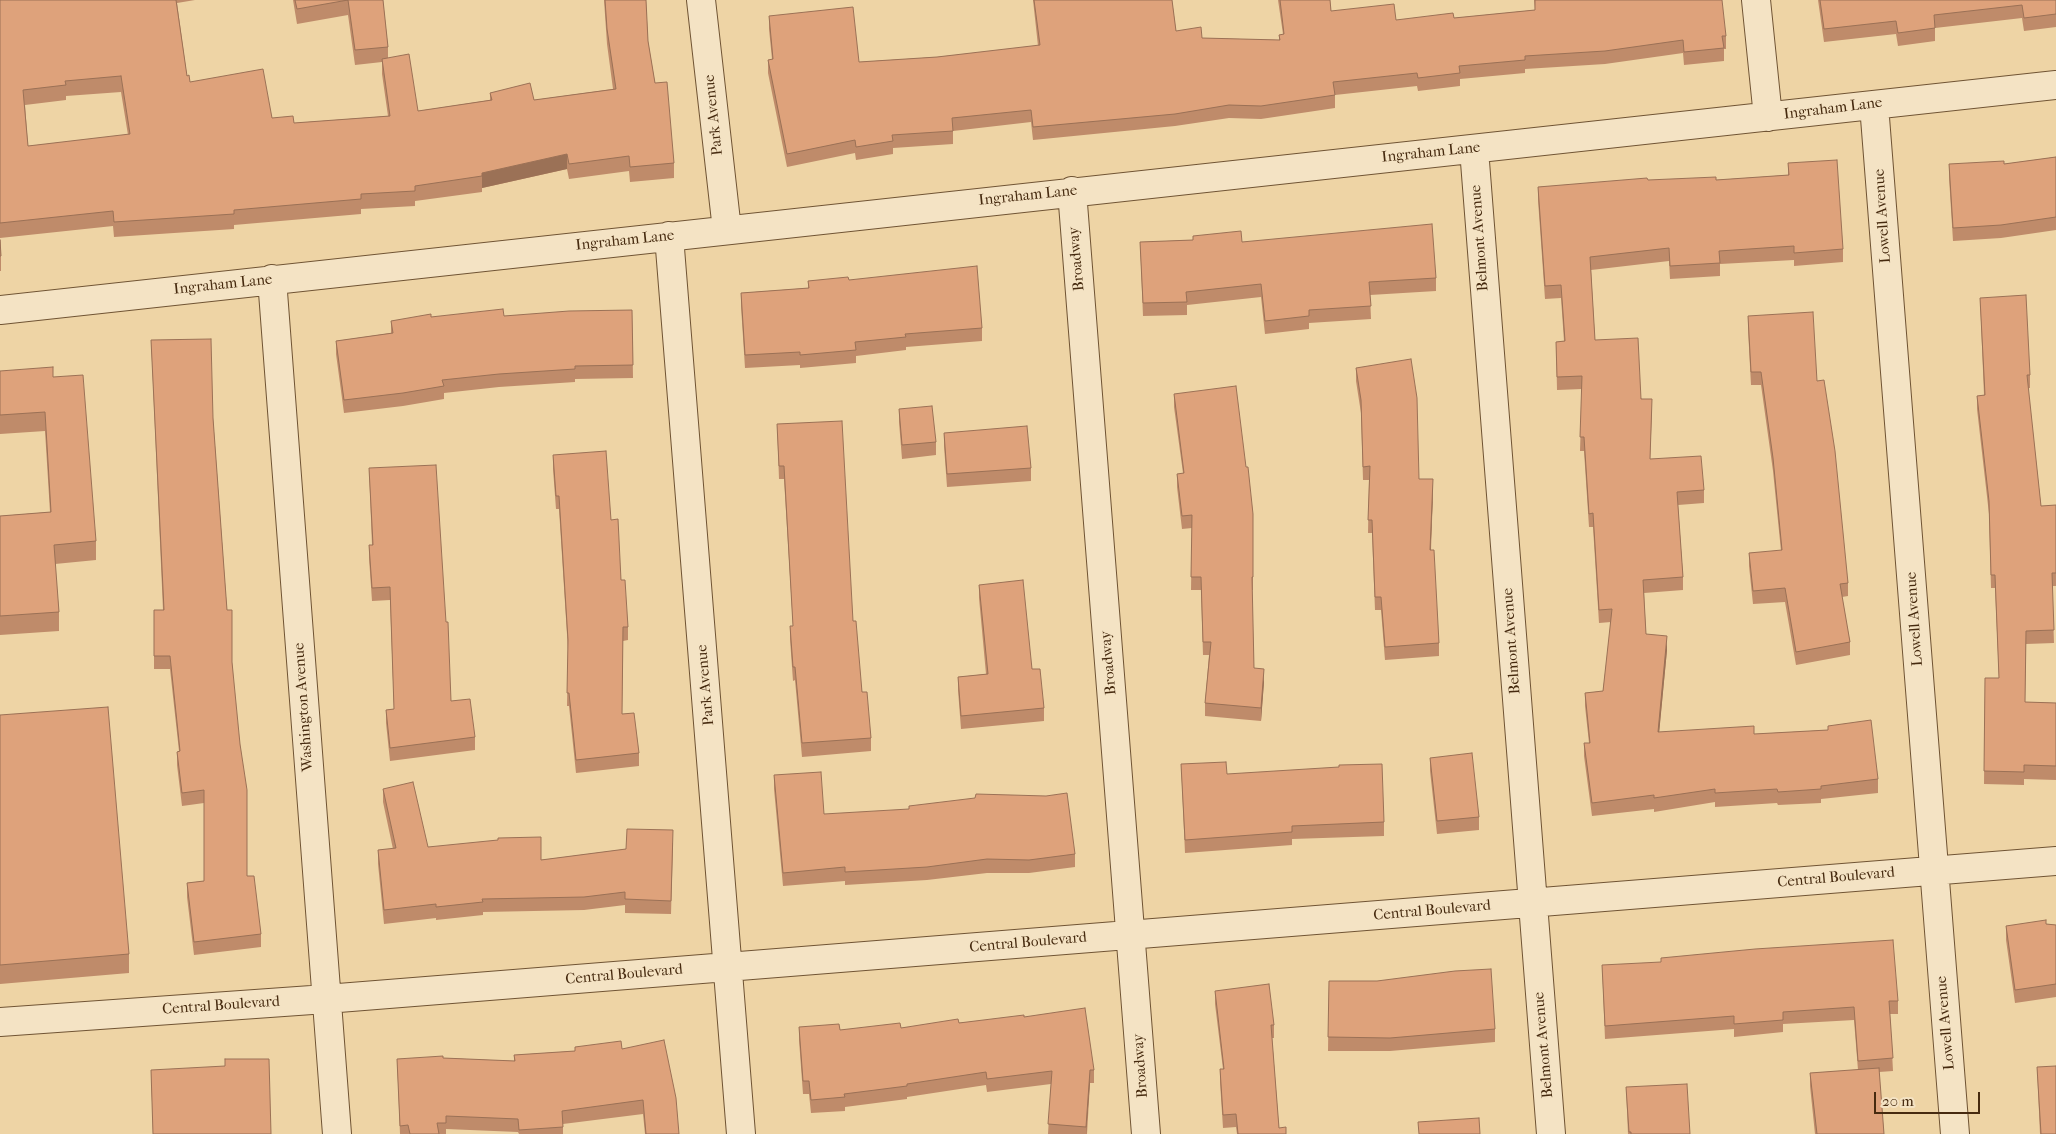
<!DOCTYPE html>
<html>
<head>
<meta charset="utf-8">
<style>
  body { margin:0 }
  #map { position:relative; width:2056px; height:1134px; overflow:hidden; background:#eed4a5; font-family:"IM FELL French Canon",serif }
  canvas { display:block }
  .scale { position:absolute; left:1874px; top:1092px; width:106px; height:22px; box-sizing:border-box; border:2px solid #462a0f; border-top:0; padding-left:6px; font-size:15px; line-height:18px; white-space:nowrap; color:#462a0f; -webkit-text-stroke:4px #f4e3c4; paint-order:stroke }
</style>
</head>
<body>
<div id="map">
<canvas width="2056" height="1134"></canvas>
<div class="scale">20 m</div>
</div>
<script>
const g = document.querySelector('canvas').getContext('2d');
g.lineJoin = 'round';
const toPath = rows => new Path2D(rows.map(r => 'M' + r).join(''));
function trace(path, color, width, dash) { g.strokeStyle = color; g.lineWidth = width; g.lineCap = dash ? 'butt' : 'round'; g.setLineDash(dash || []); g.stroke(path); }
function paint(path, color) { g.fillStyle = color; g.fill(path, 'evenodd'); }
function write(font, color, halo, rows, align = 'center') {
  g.font = font + ' "IM FELL French Canon",serif'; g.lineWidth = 4; g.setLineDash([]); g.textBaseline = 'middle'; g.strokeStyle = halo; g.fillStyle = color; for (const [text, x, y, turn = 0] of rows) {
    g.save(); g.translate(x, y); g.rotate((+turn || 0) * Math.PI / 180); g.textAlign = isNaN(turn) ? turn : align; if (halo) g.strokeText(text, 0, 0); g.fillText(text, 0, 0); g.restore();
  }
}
const street = toPath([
  [701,0,727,230],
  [1756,0,1768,117],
  [1874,105,1955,1134],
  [1474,149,1551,1134],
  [1072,191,1146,1134],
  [669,236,741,1134],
  [272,279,337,1134],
  [0,310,2056,85],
  [0,1022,326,999,2056,861]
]);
const wall = toPath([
  [0,0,195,0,177,3,187,76,190,82,272,118,294,123,388,116,382,74,382,62,355,65,348,15,297,24,293,0,383,0,388,47,388,58,418,111,490,100,490,93,534,100,613,89,607,44,604,0,646,0,648,41,655,83,674,163,674,178,630,182,629,171,569,179,567,169,482,188,482,192,415,201,415,206,361,209,361,214,234,225,234,229,114,237,113,226,0,238],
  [121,92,128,135,28,146,25,105,66,100,66,96],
  [1033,0,1172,0,1176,31,1202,38,1279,40,1279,35,1283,34,1278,0,1330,0,1331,11,1396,20,1454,18,1535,10,1534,0,1581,0,1726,36,1726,49,1724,49,1724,61,1684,65,1683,53,1605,64,1525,69,1525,73,1460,79,1460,86,1418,91,1417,86,1335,95,1335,108,1261,119,1229,118,1175,126,1033,140,1031,122,953,131,953,144,893,148,893,154,856,160,855,153,787,167,768,73,768,60,772,59,769,29,769,16,859,62,937,57,1038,46],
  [1818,0,2056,0,2056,27,2024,31,2022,18,1935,28,1935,41,1898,46,1896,34,1824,42],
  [2056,157,2056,230,2001,238,1953,241,1949,177,1949,164,2004,164],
  [1788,163,1843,249,1843,262,1794,266,1794,260,1720,264,1720,276,1670,279,1669,261,1591,270,1595,340,1652,412,1650,459,1704,490,1704,503,1678,505,1683,577,1683,590,1644,593,1646,634,1667,650,1659,732,1754,734,1828,730,1828,726,1878,779,1878,793,1821,799,1821,803,1778,805,1777,803,1715,807,1715,802,1654,812,1654,809,1592,816,1584,756,1584,743,1589,743,1585,706,1585,693,1603,691,1611,622,1599,623,1593,527,1589,527,1584,451,1580,451,1582,389,1557,390,1556,342,1564,341,1561,298,1545,299,1538,200,1538,187,1648,180,1716,180,1788,175],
  [1193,236,1242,242,1436,278,1436,291,1370,295,1371,319,1309,323,1309,329,1265,334,1261,297,1187,305,1187,315,1143,316,1140,242,1193,240],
  [0,240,1,256,1,271,0,271],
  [849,280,982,328,982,341,906,347,906,350,856,356,856,363,800,368,800,365,745,368,741,306,741,293,808,288,808,281],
  [1980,298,2030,375,2030,388,2028,388,2041,506,2056,522,2056,586,2052,586,2054,643,2026,644,2025,702,2056,703,2056,780,2024,779,2024,785,1984,784,1985,678,1999,678,1995,588,1991,588,1989,514,1977,409,1977,396,1984,395],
  [632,310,633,378,575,379,575,382,499,387,444,393,444,399,403,406,344,413,336,354,336,341,391,333,391,321,431,317,504,316],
  [1748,316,1817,381,1848,583,1848,596,1842,597,1850,642,1850,655,1796,665,1785,602,1753,604,1749,566,1749,553,1781,551,1773,471,1761,385,1751,385,1748,329],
  [151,340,213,418,227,610,232,662,247,876,261,934,261,947,194,955,187,897,187,883,204,881,204,803,182,806,177,765,177,752,179,751,170,669,154,669,154,610,163,610],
  [1356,368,1419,479,1433,493,1431,550,1439,643,1439,656,1385,660,1381,610,1375,610,1372,533,1368,533,1369,480,1363,480,1361,413,1356,381],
  [0,371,53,377,96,541,96,560,55,564,59,612,59,631,0,635,0,516,50,512,45,431,0,434],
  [1174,394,1253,514,1253,590,1252,590,1254,668,1264,682,1261,721,1205,716,1205,703,1209,655,1203,655,1201,590,1191,590,1192,528,1182,529,1177,487,1177,474,1183,473,1174,407],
  [899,409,936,442,936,455,902,459,899,422],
  [777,424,853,621,862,692,871,738,871,751,802,757,795,680,793,681,790,639,790,626,793,626,784,479,779,479],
  [944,433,1031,468,1031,481,947,487,944,446],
  [553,455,611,520,621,580,628,627,628,640,623,641,622,714,639,753,639,766,576,773,569,706,567,706,568,650,559,509,556,509,553,469],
  [369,468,451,701,475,737,475,750,390,761,386,723,386,710,394,709,390,600,372,601,369,558,369,545,372,545],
  [979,585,1032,669,1044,708,1044,721,961,729,958,690,958,677,986,674,979,598],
  [0,715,129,954,129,973,0,984],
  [1430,758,1479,817,1479,830,1437,834,1430,771],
  [1181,764,1227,774,1384,822,1384,836,1292,839,1292,845,1185,853],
  [774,775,824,814,1075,854,1075,867,1029,873,987,873,927,880,845,885,845,881,783,886,774,789],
  [383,789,428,847,541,860,673,843,671,914,625,913,625,905,584,910,483,912,483,915,436,920,436,918,384,924,378,864,378,850,393,849,383,802],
  [2046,924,2056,925,2056,997,2015,1003,2006,940,2006,926],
  [1602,965,1898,1001,1898,1014,1890,1014,1893,1071,1879,1072,1884,1134,1815,1134,1810,1086,1810,1073,1858,1070,1854,1020,1783,1024,1783,1032,1734,1037,1734,1029,1605,1039],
  [1329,981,1495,1029,1495,1042,1390,1051,1328,1051],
  [1215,991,1274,1025,1274,1038,1272,1038,1279,1128,1286,1134,1237,1134,1236,1127,1223,1128,1220,1082,1220,1069,1223,1069,1215,1004],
  [1024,1017,1094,1070,1094,1083,1090,1083,1087,1134,1048,1134,1051,1084,987,1092,986,1085,907,1097,907,1099,845,1107,845,1111,811,1113,809,1094,803,1094,799,1040,799,1027,840,1030,901,1028],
  [575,1047,622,1049,679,1134,645,1134,643,1114,563,1124,563,1134,519,1134,518,1132,446,1129,446,1134,400,1134,397,1059,443,1058,514,1061,514,1055,575,1051],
  [2037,1067,2056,1134,2040,1134],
  [151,1070,271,1134,153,1134],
  [1626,1087,1690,1134,1628,1134]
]);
const shadedWall = toPath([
  [567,154,567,169,482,188,482,173],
  [1433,479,1433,493,1430,564,1430,550],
  [1667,636,1667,650,1658,745,1658,732],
  [1264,669,1264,682,1261,721,1261,708],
  [1090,1070,1090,1083,1086,1134,1086,1127]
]);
const building = toPath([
  [0,0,176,0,187,76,189,75,190,82,263,69,272,118,293,116,294,123,390,116,382,59,409,54,418,111,492,100,490,93,530,83,534,100,616,89,607,29,605,0,646,0,648,41,655,83,667,82,674,163,630,167,629,156,569,164,567,154,482,173,482,176,415,186,415,191,361,194,361,199,234,210,234,214,114,222,113,211,0,223,0,0],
  [121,76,130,134,28,146,23,90,66,85,65,81,121,76],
  [295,0,348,0,297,9,295,0],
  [348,0,383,0,388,47,355,50,348,0],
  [1034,0,1172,0,1176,31,1201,27,1202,38,1280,40,1279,35,1284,34,1280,0,1330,0,1331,11,1394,4,1396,20,1453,13,1454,18,1535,10,1535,0,1722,0,1726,36,1722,36,1724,48,1684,52,1683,40,1605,51,1525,56,1525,60,1459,66,1460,73,1418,78,1417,73,1333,82,1335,95,1261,106,1229,105,1175,114,1033,127,1031,110,952,118,953,131,892,135,893,141,856,147,855,140,787,154,768,60,773,59,769,16,853,7,859,62,937,57,1040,45,1034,0],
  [1820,0,2056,0,2056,14,2024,18,2022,5,1934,15,1935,28,1898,33,1896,21,1824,29,1820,0],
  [2056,157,2056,217,2001,225,1953,228,1949,164,2004,161,2004,164,2056,157],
  [1837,160,1843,249,1794,253,1794,246,1719,251,1720,263,1670,266,1669,248,1590,257,1595,340,1638,338,1641,399,1652,399,1650,459,1701,456,1704,490,1677,492,1683,577,1643,580,1646,634,1667,636,1658,732,1754,726,1754,734,1828,730,1828,726,1871,720,1878,779,1821,786,1821,789,1778,792,1777,789,1715,793,1715,789,1654,798,1654,795,1592,803,1584,743,1590,743,1585,693,1603,691,1612,609,1599,610,1593,513,1589,514,1584,437,1580,437,1582,376,1557,377,1556,342,1565,341,1561,285,1545,286,1538,187,1647,178,1648,180,1716,177,1716,180,1789,175,1788,163,1837,160],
  [1432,224,1436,278,1369,282,1371,306,1309,310,1309,316,1265,321,1261,284,1186,292,1187,302,1143,303,1140,242,1193,240,1193,236,1241,231,1242,242,1432,224],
  [0,240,1,256,0,256,0,240],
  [977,266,982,328,905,334,906,337,855,342,856,350,800,355,800,352,745,355,741,293,809,288,808,281,848,277,849,280,977,266],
  [2026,295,2030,375,2027,375,2041,506,2056,505,2056,573,2052,573,2054,630,2026,631,2025,702,2056,703,2056,766,2024,765,2024,772,1984,771,1985,678,1999,678,1995,575,1991,575,1989,501,1977,396,1985,395,1980,298,2026,295],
  [503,309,504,316,569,311,632,310,633,365,575,366,575,369,499,374,442,380,444,386,403,393,344,400,336,341,393,333,391,321,431,314,431,317,503,309],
  [1813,312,1817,381,1824,380,1835,451,1848,583,1840,584,1850,642,1796,652,1785,588,1753,591,1749,553,1782,550,1773,458,1761,372,1751,372,1748,316,1813,312],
  [211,339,213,418,227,610,232,610,232,662,240,744,247,790,247,876,254,876,261,934,194,942,187,883,204,881,204,790,182,793,177,752,180,751,170,656,154,656,154,610,164,610,151,340,211,339],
  [1411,359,1417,398,1419,479,1433,479,1430,550,1434,550,1439,643,1385,647,1381,597,1375,597,1372,520,1368,520,1370,466,1363,467,1361,400,1356,368,1411,359],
  [53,367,53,377,83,375,96,541,54,545,59,612,0,616,0,516,51,512,45,412,0,415,0,371,53,367],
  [1236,386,1246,467,1248,467,1253,514,1253,577,1252,577,1254,668,1264,669,1261,708,1205,703,1211,642,1203,642,1201,577,1191,577,1192,515,1182,516,1177,474,1184,473,1174,394,1236,386],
  [932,406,936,442,902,445,899,409,932,406],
  [842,421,853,621,856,621,862,692,867,692,871,738,802,743,795,667,793,667,790,626,793,626,784,466,779,466,777,424,842,421],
  [1027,426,1031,468,947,474,944,433,1027,426],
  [606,451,611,520,618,519,621,580,625,580,628,627,623,627,622,714,634,713,639,753,576,760,569,693,567,693,568,640,559,496,556,496,553,455,606,451],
  [436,465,446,622,448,622,451,701,470,699,475,737,390,748,386,710,394,709,390,587,372,588,369,545,373,545,369,468,436,465],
  [1023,580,1032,669,1040,669,1044,708,961,716,958,677,988,674,979,585,1023,580],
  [108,707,129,954,0,965,0,715,108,707],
  [1472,753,1479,817,1437,821,1430,758,1472,753],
  [1226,762,1227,774,1339,767,1339,765,1382,764,1384,822,1292,826,1292,832,1185,840,1181,764,1226,762],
  [821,772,824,814,909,809,909,806,975,798,976,794,1046,796,1067,793,1075,854,1029,860,987,859,927,867,845,872,845,867,783,873,774,775,821,772],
  [413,782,428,847,498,840,498,838,541,837,541,860,626,849,627,829,673,830,671,901,625,899,625,892,584,897,482,899,483,902,436,907,436,904,384,910,378,850,396,848,383,789,413,782],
  [2046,920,2046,924,2056,925,2056,984,2015,990,2006,926,2046,920],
  [1893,940,1898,1001,1889,1001,1893,1058,1858,1061,1854,1007,1783,1012,1783,1020,1734,1024,1734,1016,1605,1026,1602,965,1661,962,1661,958,1755,949,1893,940],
  [1491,969,1495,1029,1390,1038,1328,1037,1329,981,1377,981,1455,971,1491,969],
  [1269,984,1274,1025,1271,1025,1279,1128,1286,1127,1286,1134,1238,1134,1236,1114,1223,1115,1220,1069,1224,1069,1215,991,1269,984],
  [1085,1008,1094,1070,1090,1070,1086,1127,1048,1124,1052,1071,987,1079,986,1072,907,1084,907,1086,844,1094,845,1097,811,1100,809,1081,803,1081,799,1027,839,1024,840,1030,900,1023,901,1028,958,1019,959,1023,1024,1015,1024,1017,1085,1008],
  [664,1040,676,1098,679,1134,646,1134,643,1100,562,1111,563,1127,519,1130,518,1119,446,1116,446,1123,437,1123,439,1134,410,1134,408,1125,400,1126,397,1059,443,1056,443,1058,515,1061,514,1055,575,1051,575,1047,621,1041,622,1049,664,1040],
  [225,1059,269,1059,271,1134,153,1134,151,1070,225,1066,225,1059],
  [2056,1066,2056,1134,2041,1134,2037,1067,2056,1066],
  [1879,1068,1884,1134,1817,1134,1810,1073,1879,1068],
  [1687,1084,1690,1134,1631,1134,1631,1132,1629,1132,1626,1087,1687,1084],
  [1479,1118,1480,1134,1419,1134,1418,1122,1479,1118]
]);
const streetNames = [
  ["Ingraham Lane",1833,109,-7],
  ["Park Avenue",714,115,-96],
  ["Ingraham Lane",1431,153,-6],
  ["Ingraham Lane",1028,196,-6],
  ["Lowell Avenue",1883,216,-94],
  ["Belmont Avenue",1480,238,-94],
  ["Ingraham Lane",625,241,-6],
  ["Broadway",1077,259,-95],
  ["Ingraham Lane",223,285,-6],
  ["Lowell Avenue",1915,619,-94],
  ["Belmont Avenue",1512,641,-94],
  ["Broadway",1109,663,-95],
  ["Park Avenue",706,685,-95],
  ["Washington Avenue",304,707,-94],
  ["Central Boulevard",1836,878,-5],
  ["Central Boulevard",1432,911,-5],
  ["Central Boulevard",1028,943,-5],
  ["Central Boulevard",624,975,-5],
  ["Central Boulevard",221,1006,-4],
  ["Lowell Avenue",1946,1023,-95],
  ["Belmont Avenue",1544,1045,-95],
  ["Broadway",1141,1066,-94]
];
trace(street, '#705434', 30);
trace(street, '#f4e3c4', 28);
paint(wall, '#bf8b6a');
paint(shadedWall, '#9b7156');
paint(building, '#dea27b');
trace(building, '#9b7156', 1);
write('15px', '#462a0f', '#f4e3c4', streetNames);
</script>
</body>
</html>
